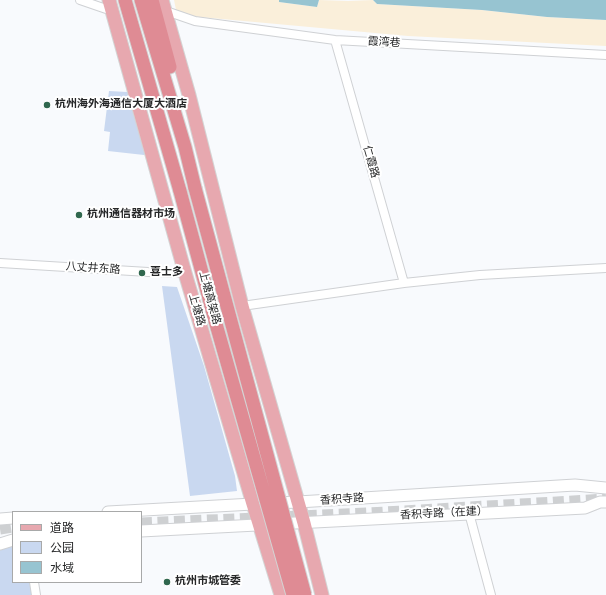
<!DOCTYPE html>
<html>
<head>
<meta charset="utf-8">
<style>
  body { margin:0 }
  #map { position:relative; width:606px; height:595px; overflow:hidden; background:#f8fafd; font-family:"Source Sans 3","Noto Sans SC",sans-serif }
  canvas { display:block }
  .legend { position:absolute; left:12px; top:511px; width:130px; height:72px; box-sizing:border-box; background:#fff; border:1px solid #a8a9a9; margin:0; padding:5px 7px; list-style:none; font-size:12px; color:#262728 }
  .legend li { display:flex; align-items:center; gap:8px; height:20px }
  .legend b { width:20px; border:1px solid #a8a9a9 }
</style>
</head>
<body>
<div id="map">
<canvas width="606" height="595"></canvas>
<ul class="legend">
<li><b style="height:5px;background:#e7a8af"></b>道路</li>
<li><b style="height:11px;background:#c9d8f0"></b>公园</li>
<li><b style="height:11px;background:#97c4d1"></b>水域</li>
</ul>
</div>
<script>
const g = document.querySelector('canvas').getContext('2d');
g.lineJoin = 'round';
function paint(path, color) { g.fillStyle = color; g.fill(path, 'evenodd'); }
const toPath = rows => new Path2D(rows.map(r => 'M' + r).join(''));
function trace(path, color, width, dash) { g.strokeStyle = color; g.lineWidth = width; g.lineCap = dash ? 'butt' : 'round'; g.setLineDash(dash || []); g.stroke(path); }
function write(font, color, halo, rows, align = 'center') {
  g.font = font + ' "Source Sans 3","Noto Sans SC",sans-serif'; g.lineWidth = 4; g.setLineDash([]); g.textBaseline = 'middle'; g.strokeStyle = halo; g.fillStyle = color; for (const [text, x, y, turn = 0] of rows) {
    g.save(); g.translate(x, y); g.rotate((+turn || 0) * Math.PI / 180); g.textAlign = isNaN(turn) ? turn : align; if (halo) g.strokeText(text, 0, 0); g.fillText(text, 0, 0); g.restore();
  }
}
const commercial = toPath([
  [174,0,279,0,279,2,317,7,319,0,348,1,373,0,377,4,482,10,547,17,606,20,606,46,408,36,189,16,176,10]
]);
const green = toPath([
  [109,91,127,92,131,98,147,152,144,155,108,151,110,132,104,131],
  [162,286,177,287,204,366,235,476,237,491,190,496],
  [0,537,13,537,13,582,34,582,36,595,0,595]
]);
const water = toPath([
  [279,0,319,0,317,7,279,2],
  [373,0,606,0,606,20,547,17,482,10,377,4]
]);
const secondaryTunnel = toPath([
  [141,523,369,513,606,499],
  [0,529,13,527]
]);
const minor = toPath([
  [80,0,112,11],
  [166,11,195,21,335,40,606,55],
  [335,40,404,283],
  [0,263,148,272,185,273],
  [242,306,404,283,480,275,606,268],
  [469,513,491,595],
  [34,582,36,595]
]);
const secondary = toPath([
  [108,512,253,504,298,502,575,485,606,488],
  [0,519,13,518],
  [141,531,585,508,600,502,606,502],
  [0,544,13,540]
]);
const primary = toPath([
  [109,0,185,273,253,504,281,595],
  [162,0,189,95,242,306,304,523,322,595]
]);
const trunk = toPath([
  [125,0,180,191],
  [141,0,185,147,195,188],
  [152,0,170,67]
]);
const trunkBridge = toPath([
  [195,188,305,595],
  [180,191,214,317,293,595]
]);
const markers = [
  [47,105,4,"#30674e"],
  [79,215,4,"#30674e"],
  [142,273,4,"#30674e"],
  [167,582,4,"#30674e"]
];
const streetNames = [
  ["霞湾巷",384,43,3],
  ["仁霞路",370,162,74],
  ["八丈井东路",93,269,4],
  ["上塘高架路",209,298,75],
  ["上塘路",196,310,74],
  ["香积寺路",342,500,-4],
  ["香积寺路（在建）",444,514,-3]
];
const poiNames = [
  ["杭州海外海通信大厦大酒店",55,105],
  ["杭州通信器材市场",87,215],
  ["喜士多",150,273],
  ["杭州市城管委",175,582]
];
paint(commercial, '#faefda');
paint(green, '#c9d8f0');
paint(water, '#97c4d1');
trace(secondaryTunnel, '#ced0d2', 11, [11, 5.5]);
trace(minor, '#cfd1d4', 10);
trace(secondary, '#cfd1d4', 13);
trace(primary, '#d4d4d4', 15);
trace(trunk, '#d4d4d4', 15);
trace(minor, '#fff', 8);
trace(secondary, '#fff', 11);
trace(primary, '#e7a8af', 13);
trace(trunk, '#df8b94', 13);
trace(trunkBridge, '#d4d4d4', 15, []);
trace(trunkBridge, '#df8b94', 13);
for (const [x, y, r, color] of markers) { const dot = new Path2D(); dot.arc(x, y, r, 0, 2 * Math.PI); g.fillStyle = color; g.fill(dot); trace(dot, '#fff', 1.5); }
write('11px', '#262728', '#fff', streetNames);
write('bold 11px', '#262728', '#fff', poiNames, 'left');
</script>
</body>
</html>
